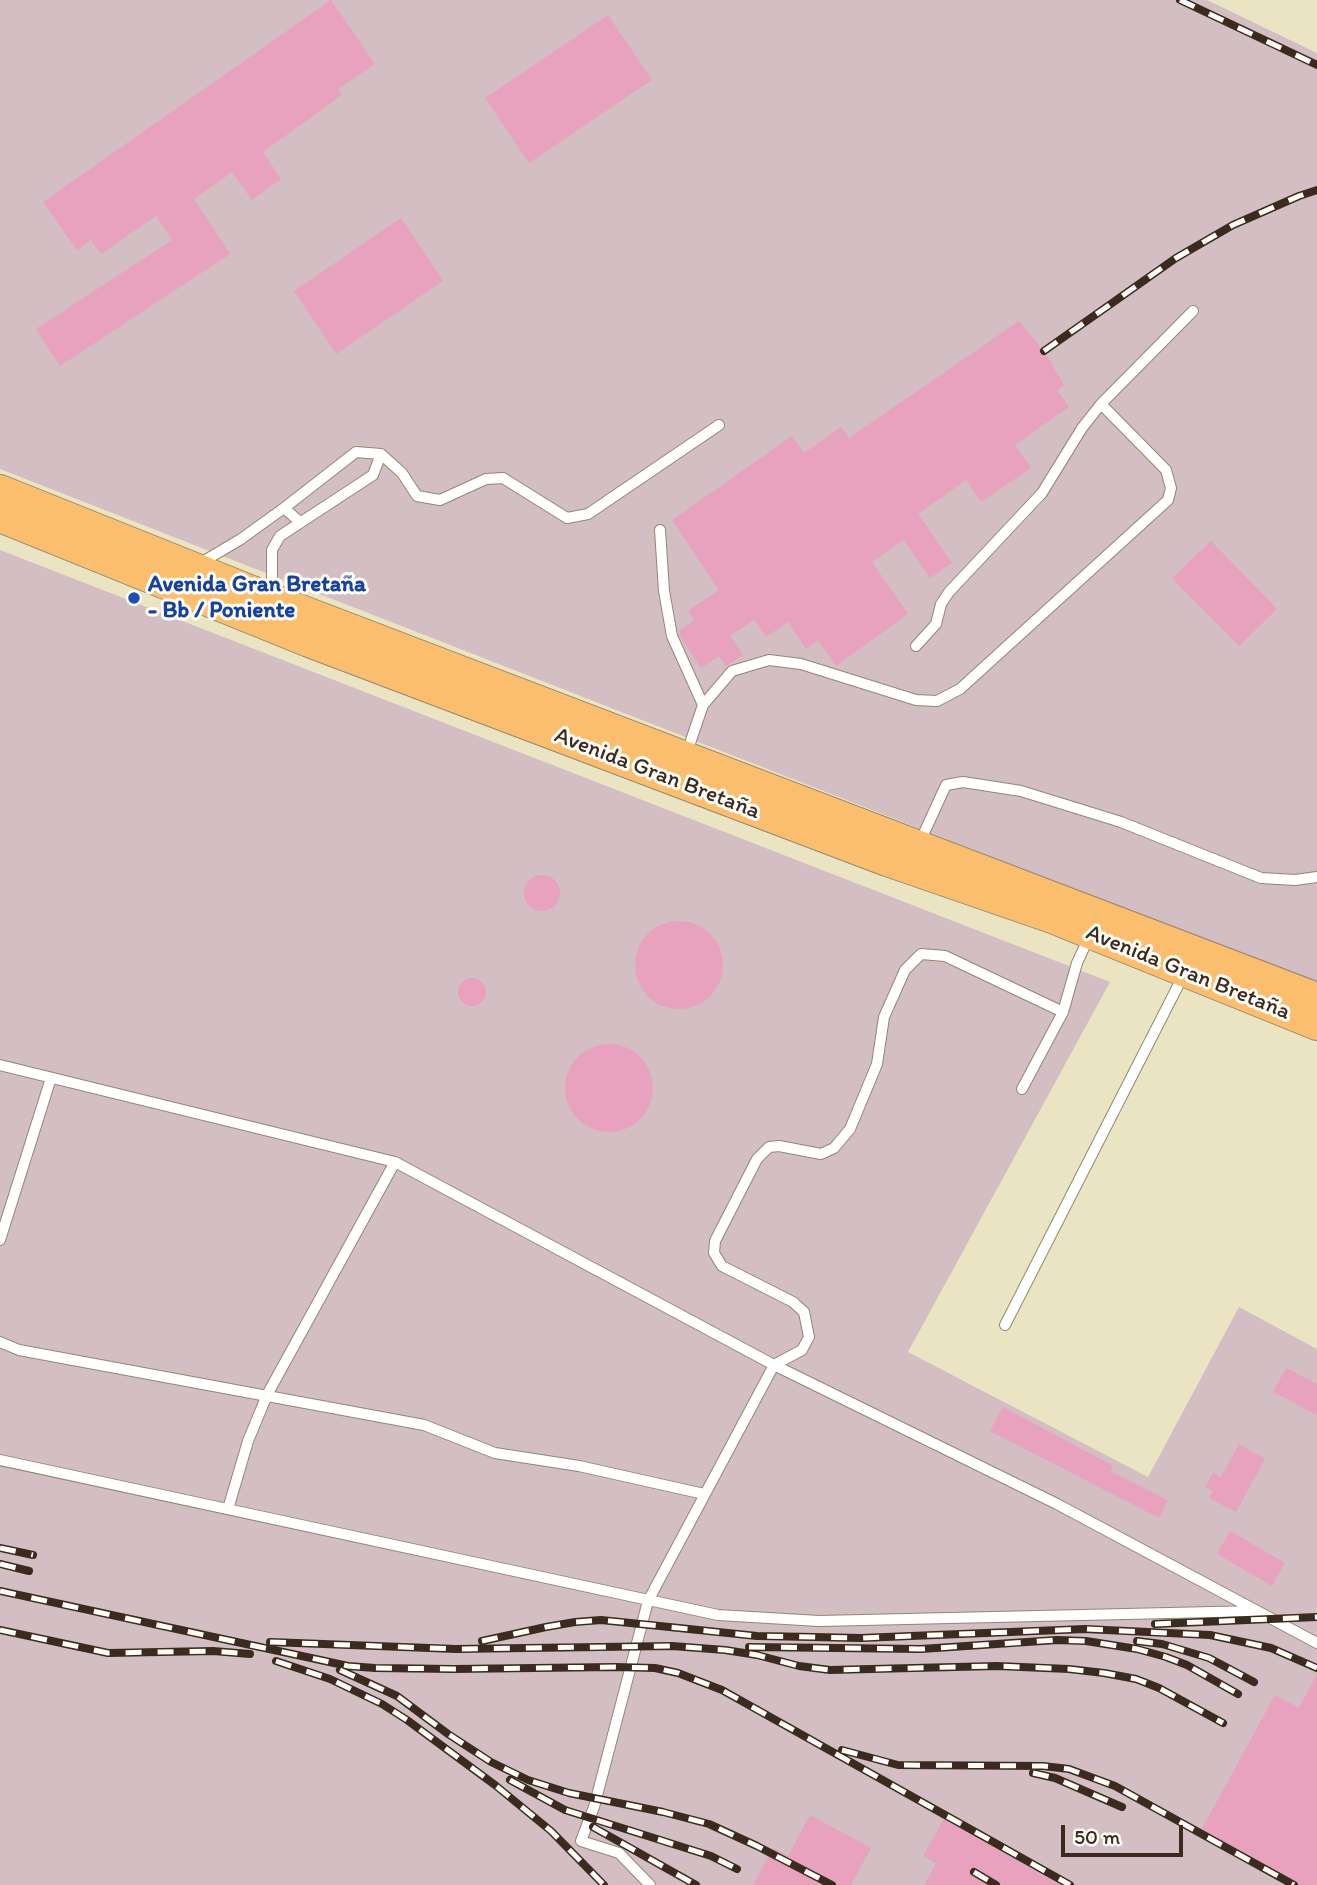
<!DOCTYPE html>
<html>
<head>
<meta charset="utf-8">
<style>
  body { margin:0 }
  #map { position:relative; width:1317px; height:1885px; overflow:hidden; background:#ebe4c3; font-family:Itim,sans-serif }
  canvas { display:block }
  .scale { position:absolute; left:1061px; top:1825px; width:122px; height:32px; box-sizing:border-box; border:4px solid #3b2a1e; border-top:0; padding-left:9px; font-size:21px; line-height:24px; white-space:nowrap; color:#3b2a1e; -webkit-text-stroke:5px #fdfcf7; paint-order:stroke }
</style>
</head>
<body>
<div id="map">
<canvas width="1317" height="1885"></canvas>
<div class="scale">50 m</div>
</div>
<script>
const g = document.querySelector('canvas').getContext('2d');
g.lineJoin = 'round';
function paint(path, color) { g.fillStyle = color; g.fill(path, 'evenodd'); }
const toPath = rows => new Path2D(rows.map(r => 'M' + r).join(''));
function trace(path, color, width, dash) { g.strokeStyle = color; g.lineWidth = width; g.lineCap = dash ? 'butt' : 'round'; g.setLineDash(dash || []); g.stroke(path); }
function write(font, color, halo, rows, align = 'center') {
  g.font = font + ' Itim,sans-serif'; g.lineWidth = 6; g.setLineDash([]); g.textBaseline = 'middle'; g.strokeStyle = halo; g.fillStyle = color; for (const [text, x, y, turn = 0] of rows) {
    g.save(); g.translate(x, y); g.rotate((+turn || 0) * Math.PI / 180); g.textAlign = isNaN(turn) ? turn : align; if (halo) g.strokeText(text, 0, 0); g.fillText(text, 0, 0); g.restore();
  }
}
const industrial = toPath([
  [0,0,1207,0,1317,53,1317,984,0,469],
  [0,550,1110,982,908,1352,1148,1477,1239,1307,1317,1349,1317,1885,0,1885]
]);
const building = toPath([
  [331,0,375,64,338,89,342,95,263,152,281,179,252,200,232,172,194,199,230,254,60,366,36,329,172,240,156,216,101,254,91,240,77,250,43,202],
  [608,15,652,80,529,163,485,98],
  [401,218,443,281,336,354,294,291],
  [1019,321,1044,351,1064,385,1057,390,1069,407,1015,445,1031,468,981,502,966,480,918,514,952,563,930,578,904,540,872,562,908,614,836,666,818,640,806,649,788,622,766,637,754,620,730,636,743,655,726,666,719,656,701,668,683,641,679,631,694,620,688,611,719,590,672,520,792,436,804,453,841,427,849,438],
  [1211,541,1277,609,1239,646,1172,578],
  '524 893a18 18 0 1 1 36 0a18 18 0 1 1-36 0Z',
  '635 965a44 44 0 1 1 88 0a44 44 0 1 1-88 0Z',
  '458 992a14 14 0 1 1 28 0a14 14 0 1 1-28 0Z',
  '565 1088a44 44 0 1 1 88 0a44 44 0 1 1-88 0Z',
  [1286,1368,1317,1384,1317,1415,1273,1392],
  [1003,1407,1113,1466,1110,1471,1168,1500,1159,1518,990,1431],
  [1239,1444,1265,1459,1236,1512,1209,1498,1213,1491,1205,1487,1213,1473,1221,1477],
  [1230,1531,1285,1563,1272,1586,1217,1554],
  [1317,1674,1317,1885,1286,1885,1198,1836,1275,1695,1299,1708],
  [810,1815,871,1848,851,1885,753,1885,773,1848,788,1856],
  [944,1819,1060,1885,924,1885,936,1863,923,1856]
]);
const lane = toPath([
  [284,508,300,522],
  [660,530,664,591,672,636,703,705],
  [199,564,241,539,284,508,356,452,381,454,402,473,417,496,440,500,486,479,503,478,567,518,588,514,719,425],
  [272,596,272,550,280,536,373,475,381,454],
  [916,646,936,624,941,604,949,592,1042,493,1082,428,1101,404,1193,311],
  [686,755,703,705,732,671,769,660,801,664,916,700,937,701,960,689,1168,500,1171,488,1166,470,1101,404],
  [919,844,946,785,963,782,1021,791,1121,822,1261,878,1295,880,1317,877],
  [0,1065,395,1162,774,1365,1057,1504,1317,1643],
  [1022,1089,1063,1012,1077,963,1089,937],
  [0,1240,51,1078],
  [1005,1325,1183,976],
  [0,1342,19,1350,424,1425,495,1453,579,1466,704,1494],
  [0,1460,718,1615,819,1621,1257,1611],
  [228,1509,248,1441,267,1395,395,1162],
  [650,1885,619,1853,581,1841,594,1807,648,1601,774,1365,802,1350,809,1337,804,1312,793,1302,722,1266,714,1253,715,1241,757,1159,769,1147,779,1146,821,1154,834,1148,850,1129,877,1064,884,1017,905,970,921,954,945,956,1063,1012]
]);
const primary = toPath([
  [0,490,272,599,1317,998],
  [0,517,309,642,887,861,1052,918,1317,1025]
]);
const rail = toPath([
  [1180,0,1317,65],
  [1044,351,1176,258,1233,225,1299,196,1317,190],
  [0,1548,33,1555],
  [0,1564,29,1571],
  [0,1591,348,1666,375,1668,454,1669,615,1667,655,1668,678,1673,722,1690,1070,1885],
  [1155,1624,1317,1617],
  [0,1630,108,1653,213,1651,250,1654],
  [482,1641,546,1627,575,1622,601,1620,757,1636,813,1637,861,1638,1085,1629,1210,1635,1271,1648,1317,1668],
  [1137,1641,1162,1644,1209,1658,1254,1682],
  [270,1642,456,1649,672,1646,725,1650,757,1655,799,1666,830,1670,997,1666,1069,1669,1104,1673,1136,1679,1159,1688,1223,1723],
  [749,1647,921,1649,1057,1640,1086,1641,1137,1649,1166,1657,1187,1665,1238,1694],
  [276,1661,330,1679,382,1704,407,1720,495,1785,551,1831,604,1885],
  [340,1670,397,1696,448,1734,491,1762,528,1780,569,1793,663,1812,709,1824,757,1846,832,1885],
  [842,1750,898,1765,1043,1766,1069,1769,1115,1786,1294,1885],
  [1033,1773,1055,1778,1122,1807],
  [510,1780,565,1810,711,1856,737,1869],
  [593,1827,696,1885],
  [974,1872,996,1885]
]);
const markers = [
  [134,598,7,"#1a4fb4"]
];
const transitNames = [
  ["Avenida Gran Bretaña",148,585],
  ["- Bb / Poniente",148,611]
];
const streetNames = [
  ["Avenida Gran Bretaña",657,774,21],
  ["Avenida Gran Bretaña",1188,973,22]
];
paint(industrial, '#d2bec3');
paint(building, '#e8a2be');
trace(lane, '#938770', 12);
trace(primary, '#938770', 32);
trace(lane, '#fff', 10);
trace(primary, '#fbbe6e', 30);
trace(rail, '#3b2a1e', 8);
trace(rail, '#fdfcf7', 5, [16]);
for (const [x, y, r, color] of markers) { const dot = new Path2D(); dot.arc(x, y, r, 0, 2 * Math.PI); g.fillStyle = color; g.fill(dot); trace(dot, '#fdfcf7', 2.5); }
write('bold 23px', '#164399', '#fdfcf7', transitNames, 'left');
write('23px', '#3b2a1e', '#fdfcf7', streetNames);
</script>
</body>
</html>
